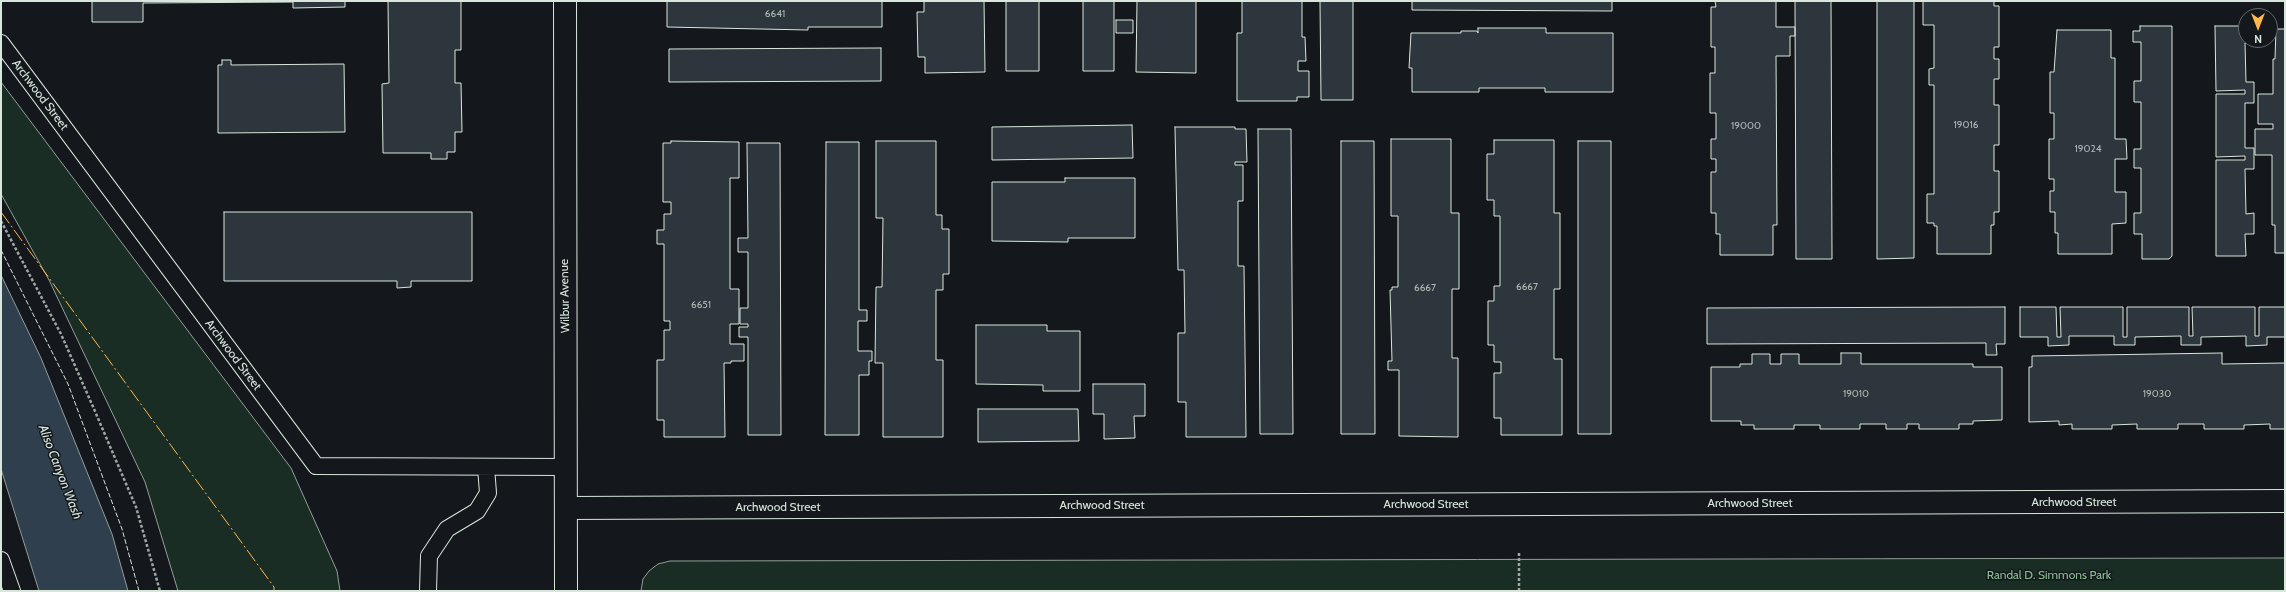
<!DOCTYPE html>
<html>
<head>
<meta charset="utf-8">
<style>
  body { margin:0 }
  #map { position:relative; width:2286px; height:592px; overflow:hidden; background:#14181c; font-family:Cabin,sans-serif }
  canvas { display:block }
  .frame { position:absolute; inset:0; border:2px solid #d8e6dc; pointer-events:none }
  .north { position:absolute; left:2238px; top:8px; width:40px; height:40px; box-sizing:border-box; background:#14181c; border:1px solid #626a69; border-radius:50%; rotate:180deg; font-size:11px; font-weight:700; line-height:16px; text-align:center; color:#d8e6dc }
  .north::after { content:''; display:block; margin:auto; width:14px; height:18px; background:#ffb74d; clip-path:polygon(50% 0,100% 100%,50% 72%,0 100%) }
</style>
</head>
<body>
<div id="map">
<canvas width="2286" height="592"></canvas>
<div class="frame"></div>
<div class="north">N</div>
</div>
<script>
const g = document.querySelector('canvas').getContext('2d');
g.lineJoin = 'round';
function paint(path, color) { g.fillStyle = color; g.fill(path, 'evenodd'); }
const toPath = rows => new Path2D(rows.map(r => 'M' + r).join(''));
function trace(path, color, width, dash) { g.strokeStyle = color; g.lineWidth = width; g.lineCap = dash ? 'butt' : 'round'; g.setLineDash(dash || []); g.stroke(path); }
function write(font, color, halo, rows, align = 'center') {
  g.font = font + ' Cabin,sans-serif'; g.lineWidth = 3; g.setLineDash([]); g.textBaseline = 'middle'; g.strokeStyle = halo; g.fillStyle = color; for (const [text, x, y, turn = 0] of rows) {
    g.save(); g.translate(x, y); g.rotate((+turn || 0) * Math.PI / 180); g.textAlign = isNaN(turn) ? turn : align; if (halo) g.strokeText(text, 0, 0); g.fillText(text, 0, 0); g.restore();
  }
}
const green = toPath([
  [1,82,291,468,337,571,340,591,178,591,145,482,49,280,1,194,1,82],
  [2285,558,2285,591,641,591,643,579,649,571,658,564,670,561,2285,558]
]);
const water = toPath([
  [1,275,41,358,112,534,128,591,39,591,1,469,1,275]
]);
const building = toPath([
  [92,1,345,1,345,7,293,8,293,2,143,3,143,22,92,22,92,1],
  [388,1,461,1,461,50,455,50,455,83,461,83,462,132,455,132,455,152,447,152,447,159,431,159,431,153,383,153,382,84,389,83,388,1],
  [667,1,882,1,882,27,808,27,808,30,667,27,667,1],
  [924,1,984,1,985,72,925,73,925,57,918,57,917,12,924,12,924,1],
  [1006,1,1039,1,1039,71,1006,71,1006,1],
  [1083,1,1114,1,1114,71,1083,71,1083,1],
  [1137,1,1196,1,1196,73,1136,72,1137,1],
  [1242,1,1302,1,1302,37,1305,37,1306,61,1298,61,1298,71,1309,71,1309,97,1297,97,1297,101,1237,101,1237,33,1242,33,1242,1],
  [1320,1,1353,1,1353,100,1321,100,1320,1],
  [1412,1,1612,1,1612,11,1412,10,1412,1],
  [1715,1,1776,1,1776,27,1795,27,1795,36,1790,36,1790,56,1776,56,1777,225,1773,225,1773,255,1720,255,1720,234,1716,234,1716,213,1711,213,1711,172,1716,172,1716,159,1711,159,1711,139,1716,139,1716,113,1710,113,1710,73,1715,73,1715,47,1711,47,1711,7,1716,7,1715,1],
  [1795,1,1831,1,1832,259,1796,259,1795,1],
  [1877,1,1914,1,1914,258,1877,259,1877,1],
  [1923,1,1994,1,1994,6,1999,6,1999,47,1994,47,1994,59,1999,59,1999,79,1994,79,1994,105,1999,105,1999,145,1994,145,1994,171,1999,171,1999,212,1994,212,1994,225,1991,225,1991,254,1937,254,1937,226,1934,226,1934,223,1927,223,1927,194,1934,194,1934,85,1929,85,1929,69,1934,68,1934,25,1923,25,1923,1],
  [1116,20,1133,20,1133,33,1116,33,1116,20],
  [2140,26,2172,26,2172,256,2169,259,2142,259,2142,234,2134,234,2134,213,2141,213,2141,168,2134,168,2134,149,2141,149,2141,102,2134,102,2134,81,2141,81,2141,42,2133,42,2133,31,2140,31,2140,26],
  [2215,26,2246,26,2246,40,2254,40,2254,43,2245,43,2246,82,2254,82,2254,103,2245,103,2245,148,2254,148,2254,169,2245,169,2246,214,2254,213,2254,234,2245,234,2246,256,2216,256,2216,160,2245,160,2245,156,2216,157,2216,94,2245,94,2245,90,2216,91,2215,26],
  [1478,28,1546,28,1546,33,1613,33,1613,92,1545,92,1545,88,1479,88,1479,92,1412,92,1412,68,1409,68,1411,33,1461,33,1461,31,1477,31,1478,33,1478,28],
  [2276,29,2285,29,2285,253,2275,253,2275,225,2272,225,2272,155,2255,155,2255,129,2273,129,2273,124,2258,124,2258,94,2273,94,2273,59,2275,59,2276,29],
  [2057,30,2111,30,2111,58,2115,58,2115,139,2126,139,2127,159,2115,159,2115,192,2126,192,2126,223,2112,224,2112,254,2058,254,2058,233,2055,233,2055,212,2050,212,2050,191,2054,191,2054,179,2049,179,2049,139,2054,139,2054,113,2050,113,2050,72,2054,72,2057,30],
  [881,48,881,81,669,82,669,49,881,48],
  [222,60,231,60,231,65,344,64,345,132,218,133,218,65,222,65,222,60],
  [1132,125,1133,158,992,160,992,127,1132,125],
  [1175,127,1235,127,1235,129,1246,129,1247,162,1235,162,1235,165,1243,165,1243,201,1238,201,1238,266,1244,266,1246,437,1186,437,1186,402,1178,402,1178,333,1185,333,1184,270,1178,270,1175,127],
  [1258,129,1291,129,1293,434,1260,434,1258,129],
  [1391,139,1451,139,1451,213,1459,213,1459,289,1452,289,1452,358,1458,358,1458,437,1399,436,1399,370,1388,370,1388,361,1392,361,1390,290,1392,290,1392,287,1398,287,1398,216,1391,216,1391,139],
  [1494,140,1554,140,1554,213,1560,213,1560,289,1554,289,1554,359,1562,359,1562,435,1501,435,1501,418,1494,418,1494,373,1501,373,1501,362,1494,362,1494,345,1488,345,1488,301,1494,301,1494,286,1500,286,1500,216,1494,216,1494,200,1487,200,1487,154,1494,154,1494,140],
  [671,141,739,142,739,178,730,178,730,289,739,289,739,324,730,324,730,344,744,344,744,361,731,361,731,363,724,363,725,437,664,437,664,420,657,420,657,360,664,360,664,330,670,330,670,321,664,321,664,244,657,244,657,230,664,230,664,214,671,214,671,202,663,202,663,143,671,143,671,141],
  [876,141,936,141,936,215,942,215,942,229,949,229,949,274,943,274,943,290,936,290,936,360,943,360,943,437,883,437,883,363,875,363,876,287,882,287,883,218,876,218,876,141],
  [1341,141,1374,141,1375,434,1341,434,1341,141],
  [1578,141,1611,141,1611,434,1578,434,1578,141],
  [826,142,859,142,859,310,867,310,867,321,858,321,858,351,872,351,872,361,869,361,869,375,859,375,859,435,825,435,826,142],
  [747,143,780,143,781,435,748,435,748,337,739,337,739,327,748,327,748,324,740,324,740,308,748,308,748,252,738,252,738,238,748,238,747,143],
  [1065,178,1135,178,1135,238,1068,238,1068,242,992,241,992,182,1065,182,1065,178],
  [224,212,472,212,472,281,411,281,411,287,397,288,397,281,224,281,224,212],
  [2005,307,2005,344,1996,344,1997,355,1986,355,1986,343,1707,344,1707,308,2005,307],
  [2020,307,2056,307,2057,337,2061,337,2060,307,2123,307,2123,337,2127,337,2127,307,2189,307,2189,336,2193,336,2192,307,2255,307,2255,336,2259,336,2259,307,2285,307,2285,337,2267,337,2267,345,2246,346,2246,336,2201,337,2201,345,2181,345,2181,336,2135,337,2135,345,2114,345,2114,336,2069,336,2069,345,2048,346,2048,337,2020,337,2020,307],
  [976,325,1047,325,1047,331,1080,331,1080,391,1043,391,1043,385,976,384,976,325],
  [1841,353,1861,353,1861,364,1973,364,1973,367,2002,367,2002,420,1973,421,1973,424,1959,424,1959,429,1919,429,1919,424,1907,424,1907,429,1886,429,1886,424,1860,424,1860,429,1820,429,1820,425,1794,425,1794,429,1754,429,1754,425,1741,425,1741,421,1711,421,1711,367,1740,367,1740,364,1752,364,1752,354,1770,354,1770,364,1781,364,1781,354,1799,354,1799,364,1841,364,1841,353],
  [2222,353,2222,364,2285,363,2285,429,2270,429,2270,424,2244,425,2244,429,2204,429,2204,424,2178,424,2178,429,2137,429,2137,424,2112,425,2112,429,2072,429,2072,424,2059,425,2059,421,2029,422,2029,367,2032,367,2032,356,2222,353],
  [1093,384,1145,384,1145,416,1134,416,1135,438,1104,439,1104,414,1093,414,1093,384],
  [978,409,1078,409,1079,441,978,442,978,409]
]);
const path = toPath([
  [1,221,61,334,94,409,136,507,160,591],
  [1519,553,1519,591]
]);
const service = toPath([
  [1,43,316,466,566,467],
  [1,560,12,591],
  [428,591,429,556,447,529,477,511,488,493,486,467]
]);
const minor = toPath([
  [566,508,2285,501]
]);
const secondary = toPath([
  [565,1,566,591]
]);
const fence = toPath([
  [1,250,68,384,122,529,139,591]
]);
const power = toPath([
  [1,212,274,587,274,591]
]);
const numberNames = [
  ["6641",775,14],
  ["19016",1966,125],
  ["19000",1746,126],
  ["19024",2088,149],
  ["6667",1527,287],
  ["6667",1425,288],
  ["6651",701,305],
  ["19010",1856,394],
  ["19030",2157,394]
];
const streetNames = [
  ["Archwood Street",40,95,53],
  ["Wilbur Avenue",565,296,-91],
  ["Archwood Street",233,355,53],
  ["Archwood Street",2074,502],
  ["Archwood Street",1750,503],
  ["Archwood Street",1426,504],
  ["Archwood Street",1102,505],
  ["Archwood Street",778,507]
];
const parkNames = [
  ["Randal D. Simmons Park",2049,575]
];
const waterNames = [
  ["Aliso Canyon Wash",60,472,69]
];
paint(green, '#1a2d24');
trace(green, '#939e99', 1);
paint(water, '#2f3f4d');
trace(water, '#939e99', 1);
paint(building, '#2c363c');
trace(building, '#d8e6dc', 1);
trace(service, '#d8e6dc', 18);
trace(minor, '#d8e6dc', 24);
trace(secondary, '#d8e6dc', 24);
trace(path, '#9da8a2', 2.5, [3, 2]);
trace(service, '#14181c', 16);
trace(minor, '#14181c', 22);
trace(secondary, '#14181c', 22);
trace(fence, '#d8e6dc', 1, [5, 2]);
trace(power, '#ffb74d', 1, [14, 3, 2, 3]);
write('10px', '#adbab4', null, numberNames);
write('12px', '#d8e6dc', '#14181c', streetNames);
write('12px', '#8ac095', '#14181c', parkNames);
write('italic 13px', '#d8e6dc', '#14181c', waterNames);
</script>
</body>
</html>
